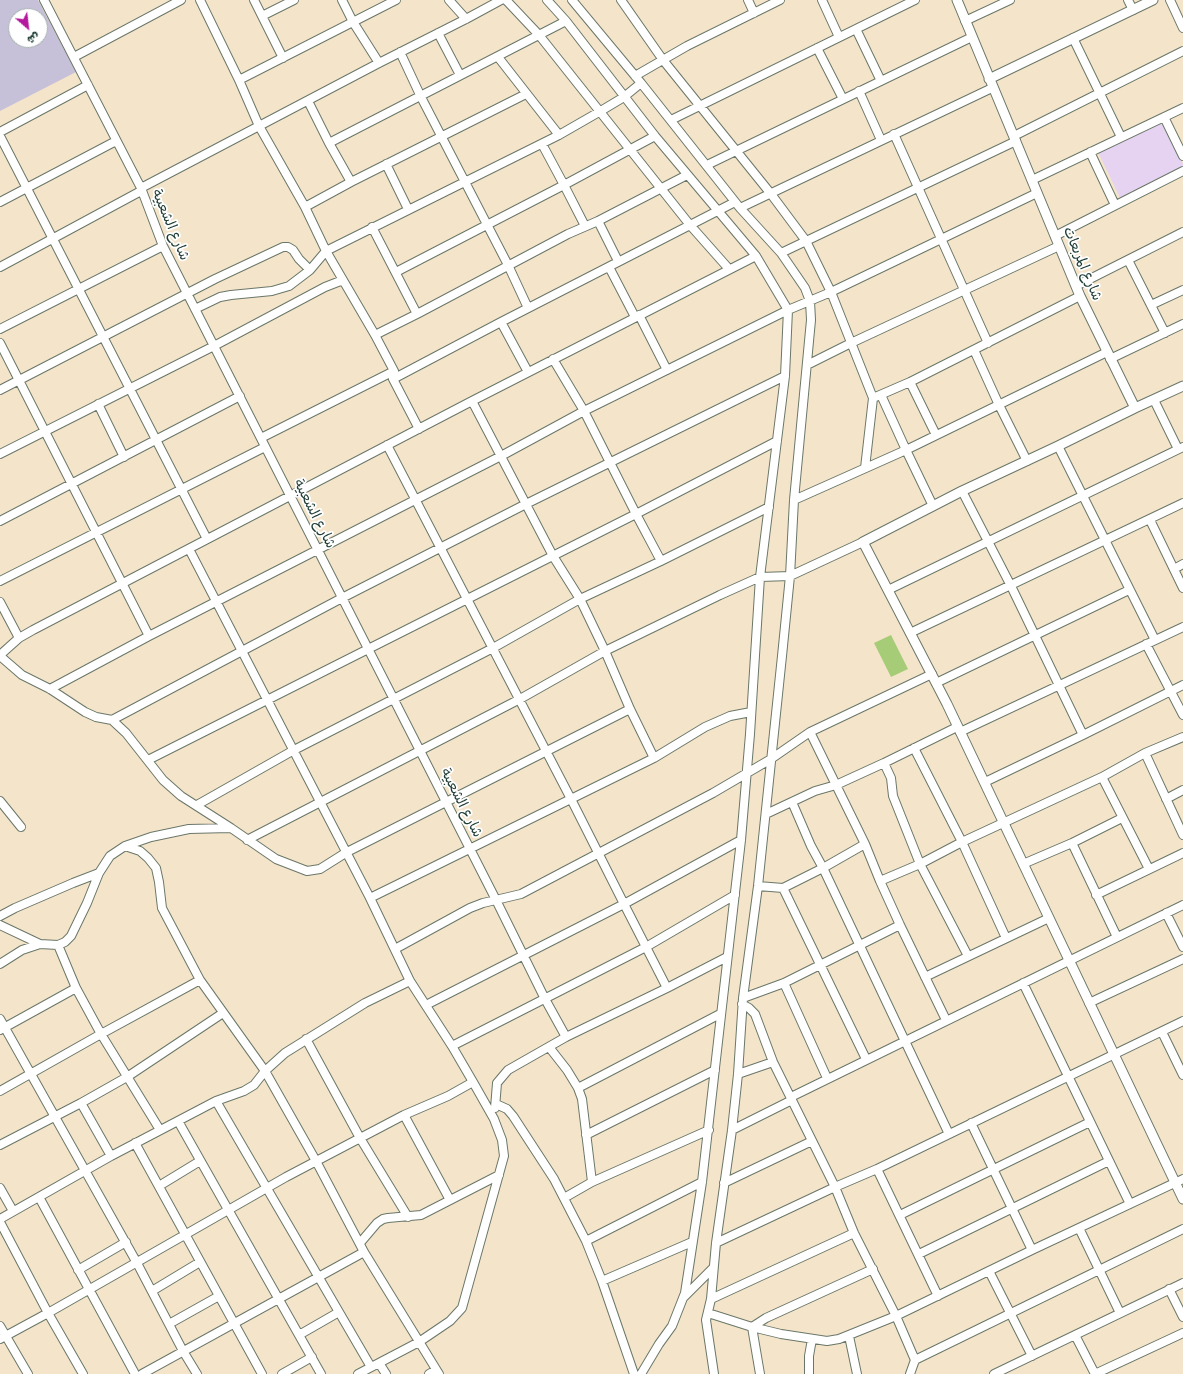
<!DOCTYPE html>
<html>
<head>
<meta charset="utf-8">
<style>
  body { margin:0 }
  #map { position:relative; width:1183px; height:1374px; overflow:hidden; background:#f4e4ca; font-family:Itim,"Playpen Sans Arabic",sans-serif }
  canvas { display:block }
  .north { position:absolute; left:8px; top:8px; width:40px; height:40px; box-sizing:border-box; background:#fff; border:1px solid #a5b1ae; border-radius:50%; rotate:152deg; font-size:11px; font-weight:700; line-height:16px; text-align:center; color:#1f3d34 }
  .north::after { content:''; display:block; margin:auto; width:14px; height:18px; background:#b5179e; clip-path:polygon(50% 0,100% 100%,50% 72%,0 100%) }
</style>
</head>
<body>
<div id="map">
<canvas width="1183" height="1374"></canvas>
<div class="north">ش</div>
</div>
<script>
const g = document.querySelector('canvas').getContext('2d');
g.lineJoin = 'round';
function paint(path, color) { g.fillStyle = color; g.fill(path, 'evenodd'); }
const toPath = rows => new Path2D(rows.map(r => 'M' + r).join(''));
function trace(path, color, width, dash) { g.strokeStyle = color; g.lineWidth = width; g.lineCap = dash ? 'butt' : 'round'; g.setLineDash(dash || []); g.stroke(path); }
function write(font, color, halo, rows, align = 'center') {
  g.font = font + ' Itim,"Playpen Sans Arabic",sans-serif'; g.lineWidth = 3.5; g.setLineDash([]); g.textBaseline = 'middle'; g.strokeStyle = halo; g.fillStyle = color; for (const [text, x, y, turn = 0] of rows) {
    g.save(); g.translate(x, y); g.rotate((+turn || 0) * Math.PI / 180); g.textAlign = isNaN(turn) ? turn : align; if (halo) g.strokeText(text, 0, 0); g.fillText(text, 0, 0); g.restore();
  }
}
const built = toPath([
  [1162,121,1183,164,1183,170,1121,200,1098,152]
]);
const industrial = toPath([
  [0,0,38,0,76,72,0,111],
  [16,16,40,16,40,40,16,40]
]);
const green = toPath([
  [891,635,908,669,891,677,874,643]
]);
const minor = toPath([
  [44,0,141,188,163,246,496,900,545,999,566,1037],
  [200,0,239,80,259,126,305,207,326,251,375,335,394,371,393,379,419,429],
  [254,0,283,58],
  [342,0,353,22,379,63],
  [449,0,466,19],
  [506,0,539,35,690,225,729,269],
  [547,0,566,21,655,136,756,256,788,310,785,376,760,577,750,734,741,840,702,1182,685,1293,672,1326,659,1344,641,1374],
  [572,0,641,83,740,208,781,253,805,288,810,301,811,320,794,500,790,576,782,656,758,886,743,998,738,1074,732,1130,716,1243,711,1299,706,1320,714,1374],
  [621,0,663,60,771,194,806,241,831,292,873,398,865,468],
  [748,0,754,13],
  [822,0,839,37],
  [1128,0,1133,10],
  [1170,0,1183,28],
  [262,16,294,0],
  [965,21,1010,0],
  [856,29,881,81],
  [438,33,460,75],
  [1073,38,1121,137],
  [817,48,843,99],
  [400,52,421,97,508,265,528,308],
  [74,57,181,0],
  [498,57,559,135],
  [635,76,687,46,780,0],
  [239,80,396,0],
  [859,91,881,140],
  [308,101,329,143,351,182],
  [1164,117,1183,156],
  [671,120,915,0],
  [0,132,88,85],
  [894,134,988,343],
  [0,136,207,539],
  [1014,136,1183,51],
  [329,143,566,21],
  [542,144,564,185,585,226],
  [1090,152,1115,205],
  [386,164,408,209],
  [707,165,972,37],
  [1032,180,1183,108],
  [141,188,379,63,466,19,501,0],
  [0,202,116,141],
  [305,207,351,182,526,94],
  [740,208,992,88],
  [598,221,618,261],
  [372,227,417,314],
  [1055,236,1183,171],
  [781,253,1016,141],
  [1128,260,1165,333],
  [0,267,141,191],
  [609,267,635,317],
  [396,272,564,185,655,136],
  [1076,286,1183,232],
  [1151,305,1183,290],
  [195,309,220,297,231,295,272,291,289,286,310,270,326,251,559,135,599,112,624,97,641,83],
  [639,315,667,370],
  [501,322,528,372],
  [0,329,163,246],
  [375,335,417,314,568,234,598,221,687,175],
  [0,343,149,636],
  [974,350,999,405,1027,461],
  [553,359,584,411,636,514,661,561],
  [1110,359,1183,324],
  [807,365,851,343,1059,246],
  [393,379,501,322,735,202],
  [910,382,936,435],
  [0,390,215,279,283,247,288,247,293,250,299,259,310,270],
  [881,395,906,450,933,506],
  [873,398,910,382,1080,296],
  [1154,400,1178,449],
  [472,401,553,556,580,599,605,651,630,709,654,758],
  [98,404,124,457],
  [261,438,394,371],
  [387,445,571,799,624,904,667,988],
  [1058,446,1155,640],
  [0,454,214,346,325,287,343,280],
  [962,491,1011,586,1083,735],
  [794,500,906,450,1107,352],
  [1150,520,1183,588],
  [0,521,240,396],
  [189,549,370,898,410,981,452,1046,473,1082,494,1119,502,1140,504,1156,462,1308,450,1321,419,1342,358,1374],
  [1174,569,1183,564],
  [0,581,265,447],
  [888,590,1183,447],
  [0,602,19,638],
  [910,633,1183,503],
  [1146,644,1183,715],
  [0,655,19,638,33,630,472,401,756,256],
  [0,656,22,675,50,689,85,712,96,717,112,720,126,733,163,780,181,796,231,828,276,859,307,871,320,869,347,852,630,709],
  [936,683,1129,590],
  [50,689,149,636,501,456,584,411,788,310,831,292,1037,193],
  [112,720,342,598,526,504,785,376],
  [810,732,865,844,880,881,900,925,946,1020],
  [960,732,1183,627],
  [914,748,962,842,1006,938],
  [1145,753,1183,835],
  [148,760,636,514,777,441],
  [884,763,891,778,893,796,920,864,968,956],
  [1102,777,1149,869],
  [985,782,1083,735,1183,685],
  [1166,799,1183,790],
  [0,801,21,827],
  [792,802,811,846,823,868,949,1134],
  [197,805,294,750,493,648,580,599,661,561,769,507],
  [766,814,815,791,836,785,884,763,957,727],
  [247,840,520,699,605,651,720,595,760,577,790,576,863,542],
  [1072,843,1117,937],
  [1023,864,1072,843,1122,818],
  [880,881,920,864,962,842,1102,777,1145,753,1183,737],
  [758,886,783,888,823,868,865,844],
  [783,888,866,1059],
  [1096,895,1183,853],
  [370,898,654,758,705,727,730,716,751,712],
  [1166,913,1183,947],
  [0,916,15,908,73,883,99,873],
  [0,925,40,944],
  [58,945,76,988,101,1034,160,1130],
  [395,949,470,908,483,903,521,894,713,793,771,759,810,732,932,674],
  [0,964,22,950,40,944,58,945,65,942,71,936,87,903,99,873,110,856,125,846,151,837,189,829,230,828],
  [925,977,1049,918],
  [200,980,265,1071,316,1161,364,1252,439,1374],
  [784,983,827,1078],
  [1023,983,1130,1204],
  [743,998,784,983,900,925],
  [1089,1003,1183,959],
  [742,1004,749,1008,755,1014,773,1062,835,1187,854,1233,896,1316,915,1360],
  [426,1005,624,904,741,840],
  [0,1019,137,1263,183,1351,197,1374],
  [0,1030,76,988],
  [1162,1032,1183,1075],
  [306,1039,360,1138,408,1217],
  [452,1046,646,947,735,895],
  [549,1047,567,1070,578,1088,582,1099,592,1182,709,1130],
  [738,1074,773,1062],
  [578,1088,720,1014],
  [0,1091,101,1034,200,980,162,908,159,882,156,868,148,858,140,851,125,846],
  [791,1097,1183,905],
  [216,1101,371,1367],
  [81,1103,111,1156],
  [496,1104,507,1109,513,1116,554,1179,586,1241,602,1281,634,1374],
  [495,1108,497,1083,508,1070,566,1037,667,988,727,957],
  [404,1115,450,1200],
  [178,1121,321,1374],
  [971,1123,1032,1250],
  [732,1130,792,1100],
  [586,1135,715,1070],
  [135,1143,262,1374],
  [0,1145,81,1103,127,1077,223,1013],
  [877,1169,938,1296],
  [724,1183,812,1141],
  [159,1186,200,1161],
  [0,1188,13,1211],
  [39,1197,135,1374],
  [564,1198,592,1182],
  [900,1215,1090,1122],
  [0,1219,111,1156,216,1101,244,1091,254,1085,265,1071,285,1053,365,1003,410,981],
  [0,1222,48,1313,83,1374],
  [1079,1228,1120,1313],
  [586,1241,702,1182],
  [360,1243,377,1223,383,1219,388,1218,421,1215,499,1175],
  [716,1243,835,1187,877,1169,1183,1021],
  [919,1254,1109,1161],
  [873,1269,766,1318,752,1327,781,1334,827,1341,839,1339,896,1316,1032,1250,1183,1179],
  [78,1270,126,1242],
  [989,1271,1032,1356],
  [602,1281,692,1242],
  [1169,1289,1183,1317],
  [152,1291,200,1262],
  [683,1298,713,1268],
  [711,1299,854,1233],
  [708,1313,752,1327,760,1374],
  [169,1324,219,1296],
  [0,1326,28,1374],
  [299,1335,339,1312],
  [1075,1335,1095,1374],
  [849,1336,857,1374],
  [0,1339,48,1313,286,1177,404,1115,448,1096,473,1082],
  [379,1363,386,1374],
  [142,1374,364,1252],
  [282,1374,312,1357],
  [429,1374,436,1370],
  [809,1374,809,1356,812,1339],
  [910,1374,915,1360,1183,1229],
  [994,1374,1183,1283],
  [1095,1374,1183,1333]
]);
const tertiary = toPath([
  [957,0,1080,296,1135,408,1183,386],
  [989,79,1153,0],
  [1135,408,1058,446,962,491,863,542,947,704,1183,1199]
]);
const streetNames = [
  ["شارع الشعبية",170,225,67],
  ["شارع المربعات",1082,264,67],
  ["شارع الشعبية",314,514,63],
  ["شارع الشعبية",461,803,63]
];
paint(built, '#e5d3f1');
paint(industrial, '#c7c0d9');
paint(green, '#a6cc77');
trace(minor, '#6a7768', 10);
trace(tertiary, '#6a7768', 11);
trace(minor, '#fff', 8);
trace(tertiary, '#fff', 9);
write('14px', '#1f3d34', '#fff', streetNames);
</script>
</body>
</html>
